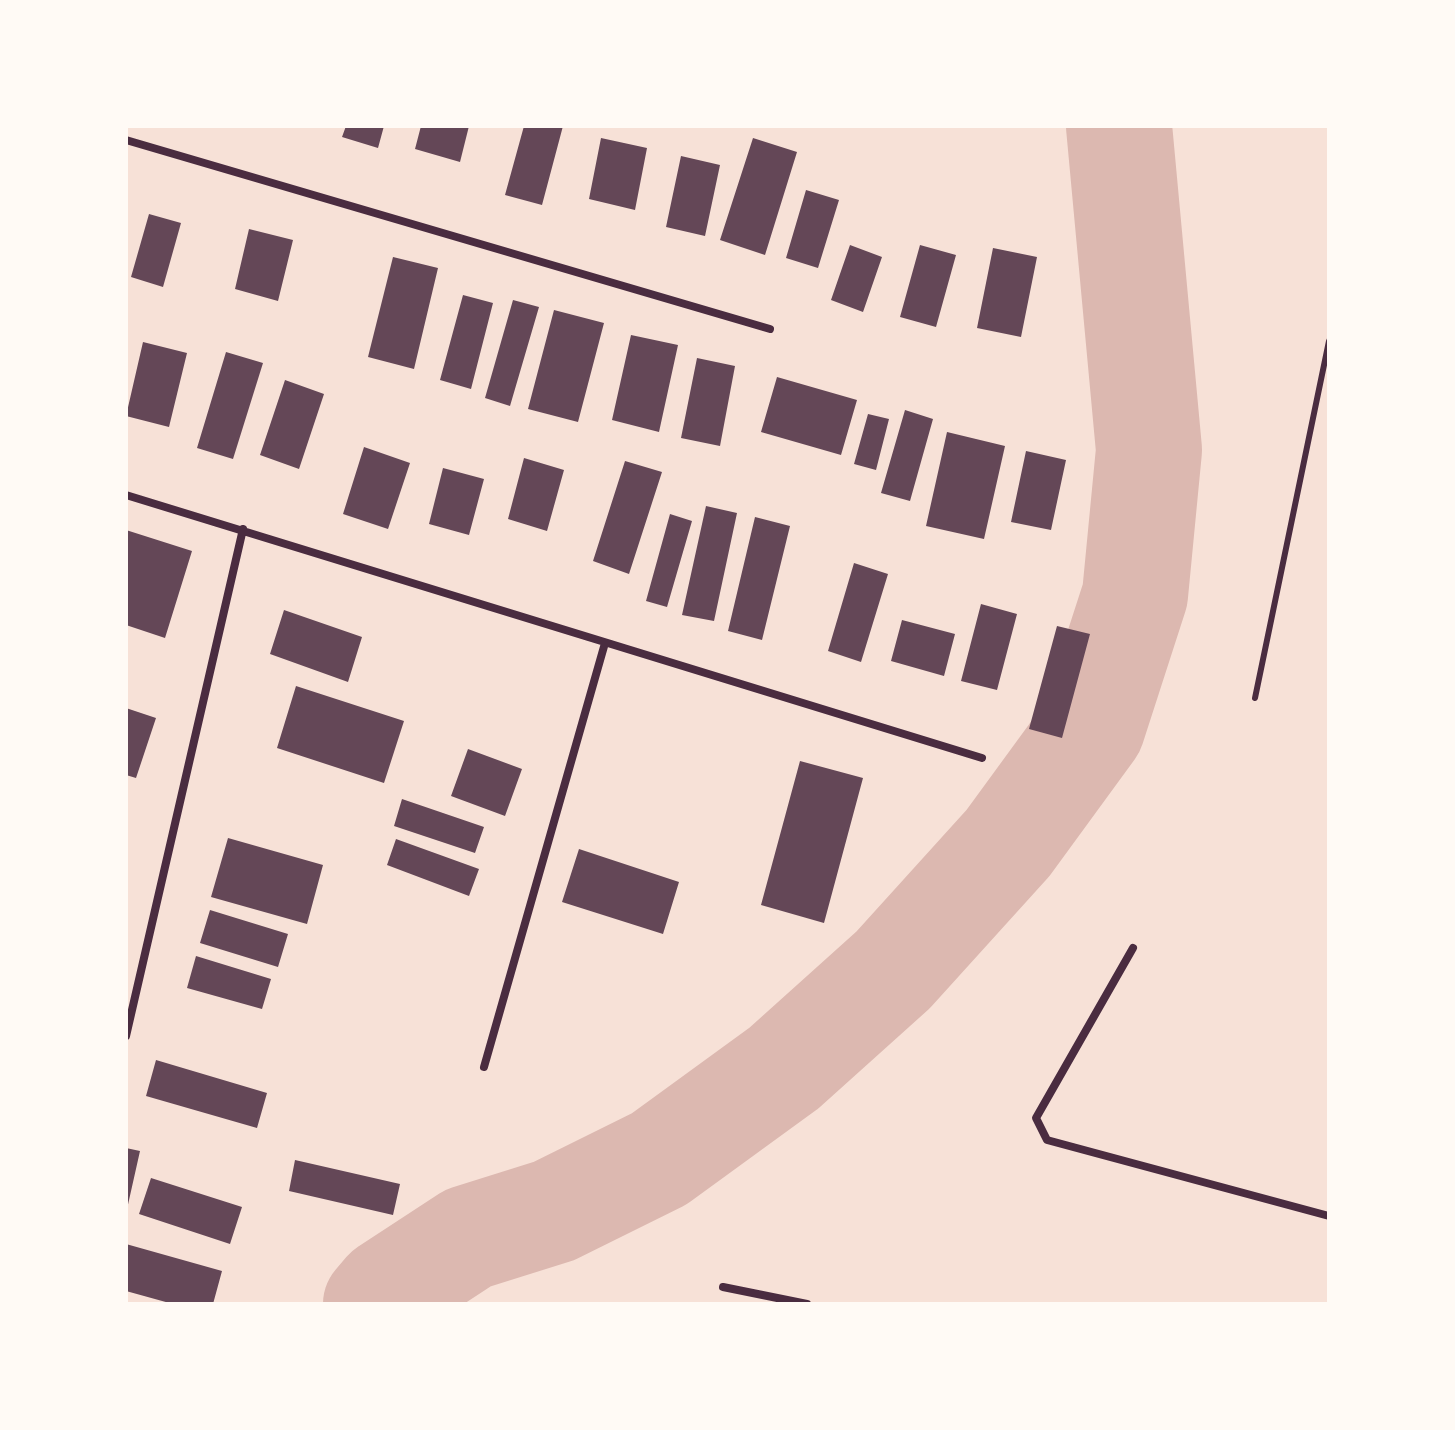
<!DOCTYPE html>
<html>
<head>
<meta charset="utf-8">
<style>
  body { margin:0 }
  #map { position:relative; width:1455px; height:1430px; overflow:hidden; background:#f7e1d7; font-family:Overpass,sans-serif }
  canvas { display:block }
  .frame { position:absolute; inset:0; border:128px solid #fffaf5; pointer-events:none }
</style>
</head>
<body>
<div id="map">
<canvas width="1455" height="1430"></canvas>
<div class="frame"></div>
</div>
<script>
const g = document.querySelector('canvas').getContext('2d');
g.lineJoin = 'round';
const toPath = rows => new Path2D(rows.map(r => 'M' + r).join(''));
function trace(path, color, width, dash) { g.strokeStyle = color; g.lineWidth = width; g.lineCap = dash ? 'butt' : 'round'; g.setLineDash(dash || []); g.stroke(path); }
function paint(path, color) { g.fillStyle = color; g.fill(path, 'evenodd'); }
const river = toPath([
  [376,1304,387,1291,468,1238,554,1211,659,1159,784,1068,893,970,1008,843,1092,728,1135,595,1149,450,1119,126]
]);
const building = toPath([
  [346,126,384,126,378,148,342,137],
  [421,126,469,126,460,162,415,149],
  [524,126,563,126,542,205,505,195],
  [601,138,647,148,635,210,589,199],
  [753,138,797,152,765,255,720,240],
  [681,156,720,165,705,236,666,227],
  [806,190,839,200,818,268,786,258],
  [149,214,181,223,163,287,131,277],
  [249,229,293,240,278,301,235,289],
  [850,245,882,257,863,312,831,300],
  [920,245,956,255,936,327,900,317],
  [993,248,1037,257,1021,337,977,328],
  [393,257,438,268,414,369,368,357],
  [463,295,493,303,471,389,440,380],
  [513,300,539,307,510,406,485,398],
  [554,310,604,323,578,422,528,409],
  [631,335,678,345,659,432,612,420],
  [143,342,187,353,169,427,126,416],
  [226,352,263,363,233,459,197,448],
  [697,358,735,366,720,446,681,438],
  [777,377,857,400,841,455,761,432],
  [285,380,324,394,299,469,260,455],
  [905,410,933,419,910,501,881,493],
  [868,414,889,419,876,470,854,464],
  [947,432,1005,446,984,539,926,526],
  [364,447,410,463,388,529,343,514],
  [1026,451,1066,460,1051,530,1011,522],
  [524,458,564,470,547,531,508,519],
  [625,461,662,472,629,574,593,561],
  [443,468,484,479,469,535,429,524],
  [706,506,737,513,714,621,682,615],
  [670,514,692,521,667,607,646,601],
  [755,517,790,526,762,640,728,631],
  [126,530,192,551,165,638,126,625],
  [854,563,888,574,861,662,828,651],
  [981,604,1017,614,997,690,961,681],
  [284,610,362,637,348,682,270,654],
  [902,620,955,634,944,676,891,661],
  [1057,626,1090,634,1062,738,1029,729],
  [296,686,404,721,384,783,277,748],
  [126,708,156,718,136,778,126,775],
  [468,749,522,769,505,816,451,796],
  [800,761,863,778,824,923,761,905],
  [402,799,484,827,475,853,394,826],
  [228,838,323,865,307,924,211,897],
  [396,839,479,869,469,896,387,865],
  [579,849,679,882,663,934,562,902],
  [210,910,288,934,278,967,200,943],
  [196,956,271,979,262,1009,187,988],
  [156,1060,267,1093,257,1128,146,1096],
  [126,1148,140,1151,127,1209,126,1209],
  [295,1160,400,1184,393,1215,289,1191],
  [151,1178,242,1207,230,1244,139,1214],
  [126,1244,222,1271,213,1304,173,1304,126,1291]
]);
const service = toPath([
  [1255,698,1329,341]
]);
const minor = toPath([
  [126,140,770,329],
  [126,495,982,758],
  [1133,948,1036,1118,1047,1140,1329,1216],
  [126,1036,243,529],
  [484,1067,605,643],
  [723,1287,807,1304]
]);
trace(river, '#dcb8b0', 106);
paint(building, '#644757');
trace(service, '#4a2c40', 6);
trace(minor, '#4a2c40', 8);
</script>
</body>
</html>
